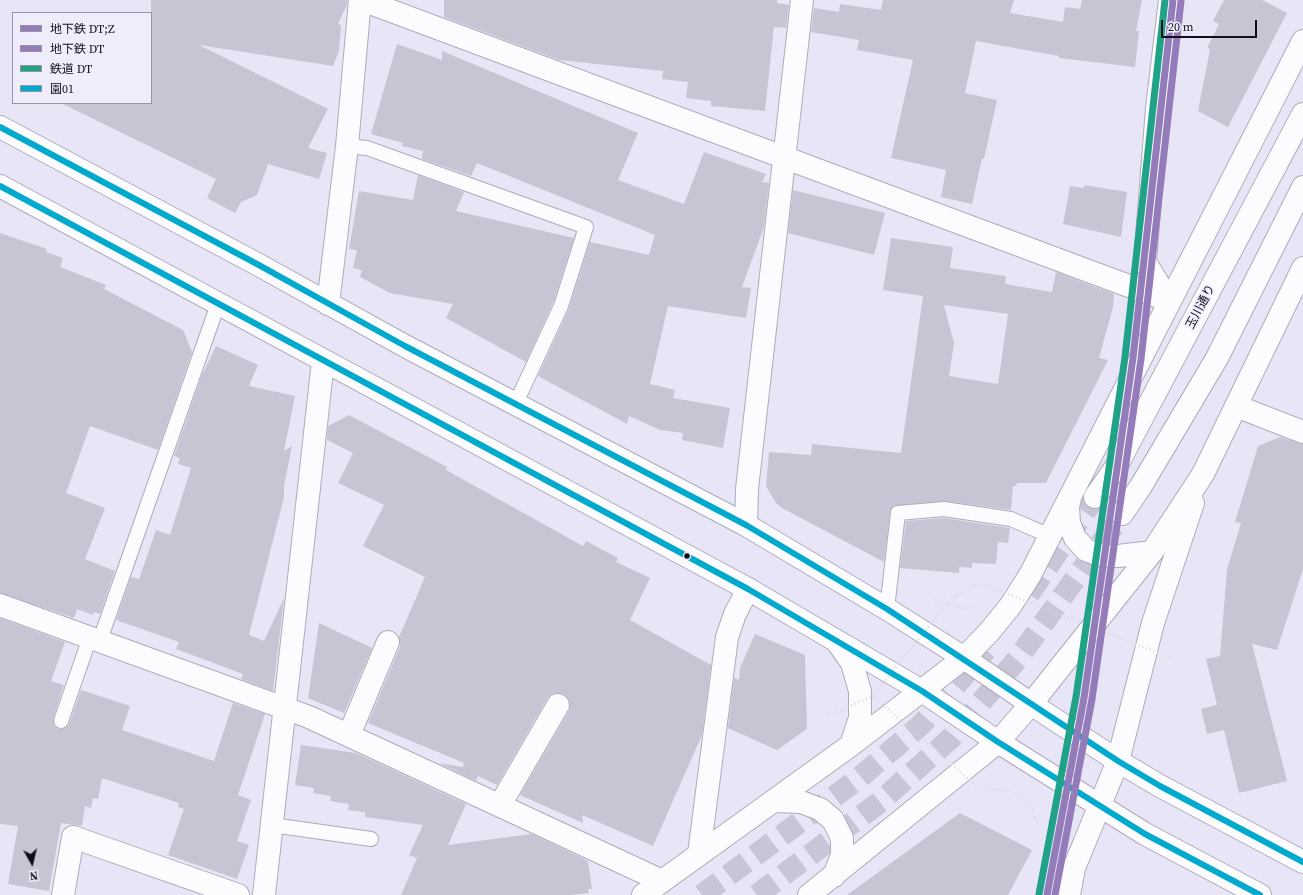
<!DOCTYPE html>
<html>
<head>
<meta charset="utf-8">
<style>
  body { margin:0 }
  #map { position:relative; width:1303px; height:895px; overflow:hidden; background:#e8e5f7; font-family:"Source Serif 4","Noto Sans JP",serif }
  canvas { display:block }
  .legend { position:absolute; left:12px; top:12px; width:140px; height:92px; box-sizing:border-box; background:#efedfb; border:1px solid #9694a1; margin:0; padding:5px 7px; list-style:none; font-size:12px; color:#100e19 }
  .legend li { display:flex; align-items:center; gap:8px; height:20px }
  .legend b { width:20px; border:1px solid #9694a1 }
  .north { position:absolute; left:12px; top:843px; width:40px; height:40px; -webkit-text-stroke:3px #efedfb; paint-order:stroke; rotate:172deg; font-size:11px; font-weight:700; line-height:16px; text-align:center; color:#100e19 }
  .north::after { content:''; display:block; margin:auto; width:14px; height:18px; background:#100e19; clip-path:polygon(50% 0,100% 100%,50% 72%,0 100%) }
  .scale { position:absolute; left:1161px; top:20px; width:96px; height:18px; box-sizing:border-box; border:2px solid #100e19; border-top:0; padding-left:5px; font-size:12px; line-height:14px; white-space:nowrap; color:#100e19; -webkit-text-stroke:3px #efedfb; paint-order:stroke }
</style>
</head>
<body>
<div id="map">
<canvas width="1303" height="895"></canvas>
<ul class="legend">
<li><b style="height:5px;background:#937cb9"></b>地下鉄 DT;Z</li>
<li><b style="height:5px;background:#937cb9"></b>地下鉄 DT</li>
<li><b style="height:5px;background:#20a288"></b>鉄道 DT</li>
<li><b style="height:5px;background:#00a9ce"></b>園01</li>
</ul>
<div class="north">N</div>
<div class="scale">20 m</div>
</div>
<script>
const g = document.querySelector('canvas').getContext('2d');
g.lineJoin = 'round';
function paint(path, color) { g.fillStyle = color; g.fill(path, 'evenodd'); }
const toPath = rows => new Path2D(rows.map(r => 'M' + r).join(''));
function trace(path, color, width, dash) { g.strokeStyle = color; g.lineWidth = width; g.lineCap = dash ? 'butt' : 'round'; g.setLineDash(dash || []); g.stroke(path); }
function write(font, color, halo, rows, align = 'center') {
  g.font = font + ' "Source Serif 4","Noto Sans JP",serif'; g.lineWidth = 3.5; g.setLineDash([]); g.textBaseline = 'middle'; g.strokeStyle = halo; g.fillStyle = color; for (const [text, x, y, turn = 0] of rows) {
    g.save(); g.translate(x, y); g.rotate((+turn || 0) * Math.PI / 180); g.textAlign = isNaN(turn) ? turn : align; if (halo) g.strokeText(text, 0, 0); g.fillText(text, 0, 0); g.restore();
  }
}
const building = toPath([
  [151,0,347,0,347,5,338,24,341,25,339,51,333,66,199,45,328,109,308,148,327,153,319,179,268,164,257,195,241,202,235,213,207,198,216,179,61,103,151,103],
  [444,0,777,0,777,3,789,5,786,28,774,27,765,111,711,106,711,101,686,98,688,82,662,79,663,71,559,60,444,17],
  [883,0,1014,0,1010,13,1063,22,1065,7,1080,9,1082,0,1142,0,1136,31,1139,31,1135,67,1059,58,1059,56,976,41,965,93,997,100,984,159,982,158,972,204,941,197,946,170,891,158,913,60,857,50,859,40,811,32,814,8,839,12,840,4,881,10],
  [1224,0,1262,0,1287,13,1228,127,1198,111,1210,49,1207,48,1219,24,1213,21],
  [397,44,442,60,442,51,638,133,618,180,684,204,704,152,766,174,762,182,769,183,764,227,742,287,751,288,746,318,668,306,650,384,675,390,673,398,730,408,723,448,682,440,683,433,660,430,629,416,627,424,538,376,569,309,590,242,649,255,655,235,477,163,471,176,422,159,423,151,402,146,403,143,371,134],
  [418,175,464,192,456,211,574,238,553,303,526,362,446,318,453,304,390,293,360,277,362,270,353,268,357,250,349,249,359,191,413,200],
  [1084,185,1127,192,1121,237,1063,224,1070,186,1084,188],
  [793,190,885,213,874,255,788,233],
  [0,233,47,249,46,252,63,258,60,267,106,285,104,289,183,330,192,352,158,450,90,426,66,493,105,508,85,559,115,571,100,614,94,612,93,615,77,609,74,618,0,593],
  [891,238,953,247,950,268,1006,276,1005,284,1052,292,1056,272,1114,294,1113,307,1099,358,1108,360,1046,483,1017,483,1016,486,1013,486,1011,510,945,501,894,506,890,512,884,562,782,508,776,503,766,486,769,452,811,455,812,444,901,453,923,296,883,290],
  [944,305,1008,314,998,384,949,376,954,343],
  [216,346,258,365,249,386,295,396,284,451,292,446,284,486,284,497,249,635,264,641,284,598,273,691,241,679,243,674,176,649,179,642,116,620,131,577,139,579,156,530,170,535,191,468,178,464,180,458,174,456,202,375],
  [349,415,447,467,446,470,583,546,586,541,618,558,616,562,650,578,630,620,711,665,702,735,653,846,582,815,583,823,520,795,569,711,570,705,569,699,564,694,558,693,552,694,547,699,497,785,478,776,476,781,439,763,463,767,464,763,368,723,400,647,399,637,425,577,363,546,384,505,338,483,353,453,327,440,328,426],
  [1280,437,1303,444,1303,569,1277,650,1252,644,1287,781,1239,793,1224,730,1207,734,1201,709,1217,705,1206,659,1220,656,1227,569,1241,523,1235,522,1258,446],
  [944,518,1010,528,1008,543,998,542,996,564,972,563,972,568,959,567,959,573,900,568,906,521],
  [0,618,65,642,51,681,64,685,53,719,54,726,58,729,63,729,69,724,81,690,130,706,122,730,214,761,233,703,265,714,238,795,251,800,237,841,249,845,237,879,168,855,184,809,178,807,179,803,102,778,98,799,93,798,91,808,85,806,82,826,61,823,49,891,8,884,18,826,0,824],
  [319,623,372,648,344,713,308,698],
  [755,634,805,655,807,729,777,750,728,728,734,678,739,680,740,668],
  [301,745,356,753,466,804,448,845,532,834,588,861,592,889,588,889,589,893,571,895,401,895,417,858,409,855,423,825,365,817,365,812,348,810,349,804,330,801,331,796,313,793,314,788,295,785],
  [960,813,1032,850,1008,895,847,895]
]);
const trunkTunnel = toPath([
  [1029,594,1095,497],
  [702,895,859,778,922,724,986,650],
  [757,895,880,802,951,738,1019,657,1122,514]
]);
const path = toPath([
  [935,600,963,608,974,605],
  [984,790,1002,789,1020,795,1031,805,1037,822]
]);
const service = toPath([
  [347,146,367,148,586,227,561,306,515,405],
  [887,609,898,513,944,509,1011,519,1050,536],
  [100,640,218,304],
  [61,721,90,637],
  [272,825,371,839]
]);
const minor = toPath([
  [362,0,1169,301],
  [1169,301,1145,262,1157,108,1170,0],
  [328,304,347,146,360,0],
  [1236,406,1303,432],
  [746,525,747,489,802,0],
  [0,605,309,717,662,881],
  [349,735,388,642],
  [500,805,558,705],
  [699,854,727,637,735,614,748,589],
  [63,895,73,837,238,895],
  [264,895,323,361]
]);
const secondary = toPath([
  [1069,895,1074,868,1118,761]
]);
const primary = toPath([
  [1031,704,1118,761,1160,786,1303,862],
  [998,742,1145,834,1260,895]
]);
const trunk = toPath([
  [0,127,257,264,405,346,746,525,887,609,964,658,1031,704],
  [0,186,748,589,922,691,998,742],
  [1095,497,1116,467,1303,114],
  [1070,498,1068,507,1069,523,1075,538,1086,550,1102,556,1118,556,1152,552],
  [1122,514,1141,486,1217,358,1303,187],
  [838,643,852,663,860,691,860,718,851,745],
  [1118,761,1153,623,1193,503],
  [773,801,801,802,820,809,833,820,842,838,842,855,834,876],
  [643,895,851,745,964,658,990,631,1011,605,1030,575,1303,41],
  [809,895,998,742,1031,704,1152,552,1203,474,1303,268]
]);
const pathBridge = toPath([
  [873,696,981,790],
  [829,715,873,696,951,599,980,583,1171,658]
]);
const bus1 = toPath([
  [0,127,257,264,405,346,746,525,887,609,1118,761,1160,786,1303,862],
  [0,186,748,589,922,691,998,742,1145,834,1260,895]
]);
const rail1 = toPath([
  [1039,894,1076,697,1125,357,1165,0]
]);
const metro1 = toPath([
  [1047,895,1084,698,1133,358,1173,0]
]);
const metro2 = toPath([
  [1055,895,1092,699,1141,359,1181,1]
]);
const markers = [
  [687,556,3.5,"#100e19"]
];
const streetNames = [
  ["玉川通り",1201,307,-62]
];
paint(building, '#c7c5d3');
trace(trunkTunnel, '#c8c5d6', 22, [22, 11]);
trace(service, '#aeabb9', 16);
trace(minor, '#aeabb9', 24);
trace(secondary, '#aeabb9', 24);
trace(primary, '#aeabb9', 24);
trace(trunk, '#aeabb9', 24);
trace(path, '#d8d7dd', 2.5, [1, 3]);
trace(service, '#fcfbfe', 14);
trace(minor, '#fcfbfe', 22);
trace(secondary, '#fcfbfe', 22);
trace(primary, '#fcfbfe', 22);
trace(trunk, '#fcfbfe', 22);
trace(pathBridge, '#d8d7dd', 2.5, [1, 3]);
trace(bus1, '#00a9ce', 6);
trace(rail1, '#20a288', 7);
trace(metro1, '#937cb9', 7);
trace(metro2, '#937cb9', 7);
for (const [x, y, r, color] of markers) { const dot = new Path2D(); dot.arc(x, y, r, 0, 2 * Math.PI); g.fillStyle = color; g.fill(dot); trace(dot, '#efedfb', 1.5); }
write('12px', '#100e19', '#efedfb', streetNames);
</script>
</body>
</html>
